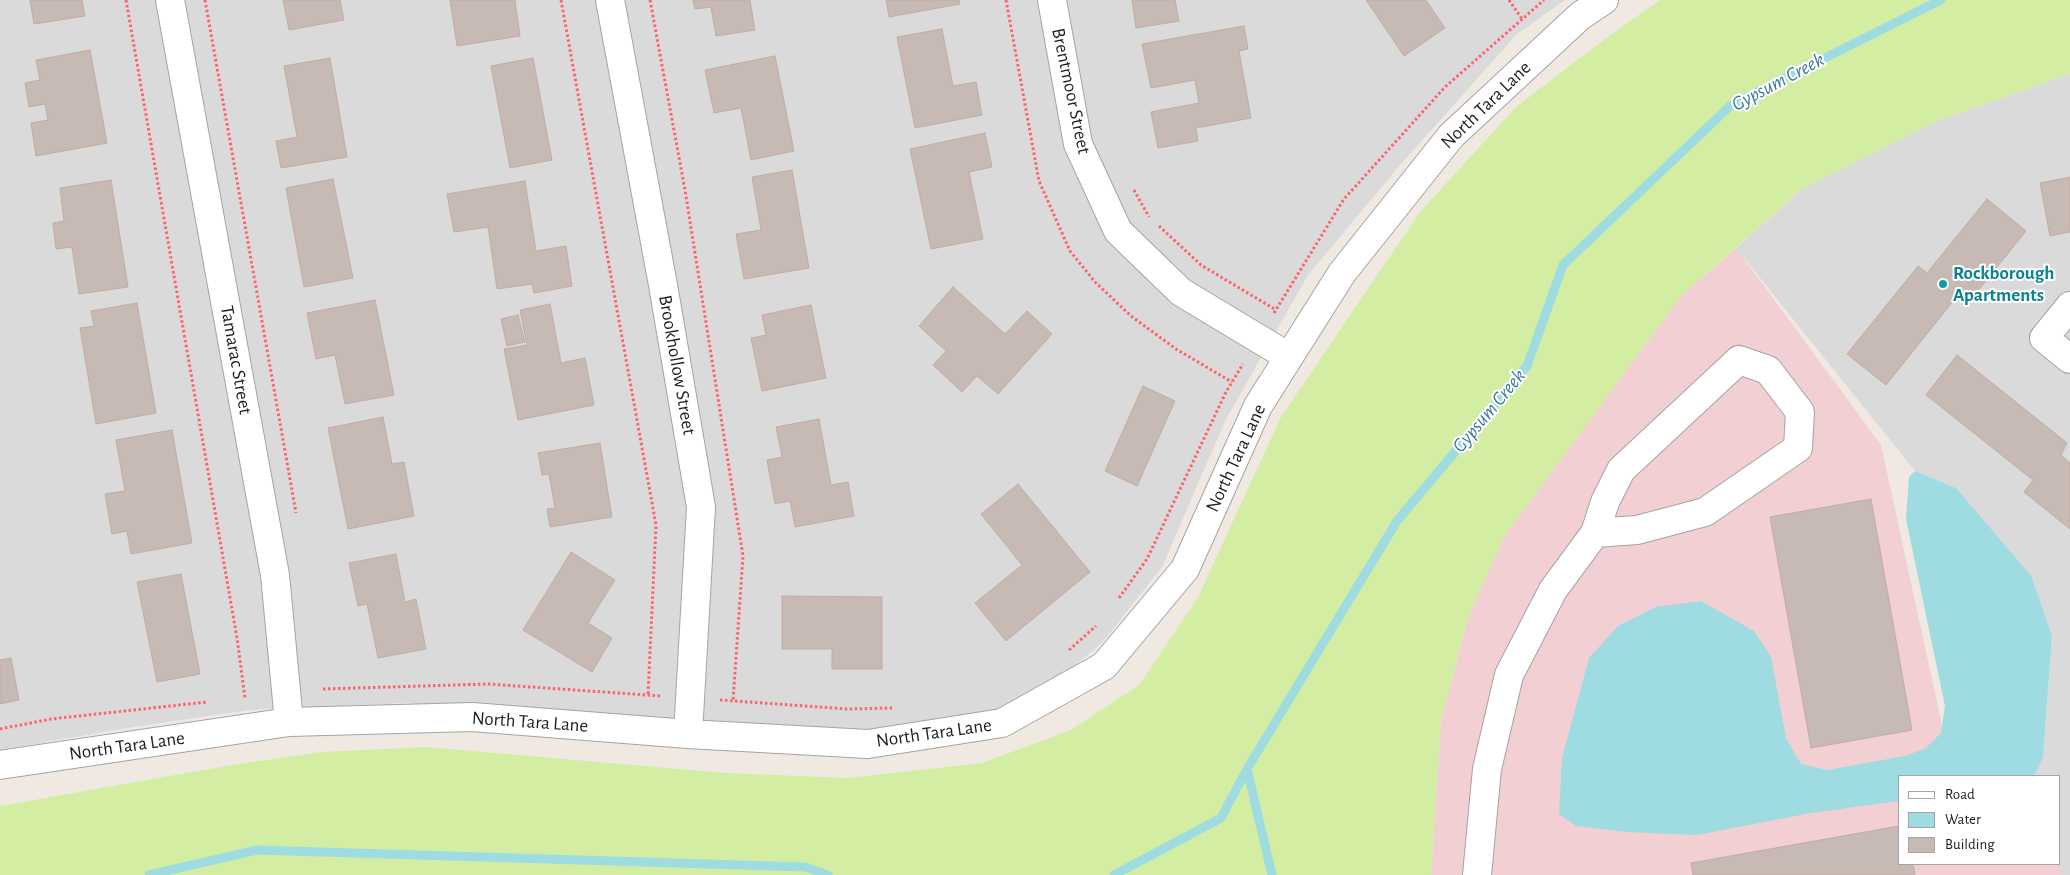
<!DOCTYPE html>
<html>
<head>
<meta charset="utf-8">
<style>
  body { margin:0 }
  #map { position:relative; width:2070px; height:875px; overflow:hidden; background:#efe9e2; font-family:"Alegreya Sans",sans-serif }
  canvas { display:block }
  .legend { position:absolute; left:1898px; top:775px; width:162px; height:90px; box-sizing:border-box; background:#fff; border:1px solid #a5a5a5; margin:0; padding:6px 9px; list-style:none; font-size:15px; color:#1d1d1d }
  .legend li { display:flex; align-items:center; gap:10px; height:25px }
  .legend b { width:25px; border:1px solid #a5a5a5 }
</style>
</head>
<body>
<div id="map">
<canvas width="2070" height="875"></canvas>
<ul class="legend">
<li><b style="height:6px;background:#fff"></b>Road</li>
<li><b style="height:14px;background:#9edce1"></b>Water</li>
<li><b style="height:14px;background:#c7bab5"></b>Building</li>
</ul>
</div>
<script>
const g = document.querySelector('canvas').getContext('2d');
g.lineJoin = 'round';
function paint(path, color) { g.fillStyle = color; g.fill(path, 'evenodd'); }
const toPath = rows => new Path2D(rows.map(r => 'M' + r).join(''));
function trace(path, color, width, dash) { g.strokeStyle = color; g.lineWidth = width; g.lineCap = dash ? 'butt' : 'round'; g.setLineDash(dash || []); g.stroke(path); }
function write(font, color, halo, rows, align = 'center') {
  g.font = font + ' "Alegreya Sans",sans-serif'; g.lineWidth = 4; g.setLineDash([]); g.textBaseline = 'middle'; g.strokeStyle = halo; g.fillStyle = color; for (const [text, x, y, turn = 0] of rows) {
    g.save(); g.translate(x, y); g.rotate((+turn || 0) * Math.PI / 180); g.textAlign = isNaN(turn) ? turn : align; if (halo) g.strokeText(text, 0, 0); g.fillText(text, 0, 0); g.restore();
  }
}
const residential = toPath([
  [0,0,1565,0,1516,35,1401,164,1308,275,1226,419,1162,567,1101,644,1051,684,993,714,921,729,817,736,405,703,250,710,133,727,0,750],
  [2070,74,2070,875,2062,875,2059,860,2059,776,2034,776,2043,756,2052,636,1956,488,1915,471,1736,248,1802,189,1937,121]
]);
const commercial = toPath([
  [1736,248,1881,445,1953,776,1899,776,1899,864,2059,864,2059,859,2062,875,1431,875,1441,720,1469,615,1504,537,1681,296]
]);
const grass = toPath([
  [1660,0,2070,0,2070,74,1937,121,1802,189,1681,296,1504,537,1469,615,1441,720,1431,875,0,875,0,806,232,765,322,752,426,747,725,773,848,778,982,763,1071,730,1139,685,1198,597,1281,417,1420,212,1516,107,1605,39]
]);
const water = toPath([
  [1915,471,1956,488,2031,576,2052,636,2043,757,2034,776,1899,776,1899,801,1811,813,1697,835,1626,832,1576,826,1559,814,1562,758,1589,658,1618,626,1656,607,1701,601,1754,631,1771,657,1786,738,1801,764,1827,770,1905,756,1926,748,1941,733,1945,706,1906,519,1909,477]
]);
const stream = toPath([
  [149,875,257,850,805,867,828,875],
  [1114,875,1221,818,1247,769],
  [1272,875,1247,769,1397,521,1527,366,1563,265,1731,105,1941,0]
]);
const building = toPath([
  [30,0,82,0,85,16,34,24,30,0],
  [283,0,340,0,344,20,289,30,283,0],
  [450,0,515,0,520,36,457,46,450,0],
  [693,0,750,0,755,30,716,36,711,7,695,9,693,0],
  [886,0,959,0,960,4,889,17,886,0],
  [1132,0,1175,0,1179,21,1136,28,1132,0],
  [1366,0,1426,0,1445,28,1404,56,1366,0],
  [1244,26,1248,49,1239,51,1251,118,1196,128,1198,141,1158,148,1151,112,1199,103,1195,80,1151,88,1142,44,1244,26],
  [942,29,953,86,976,82,982,115,915,128,897,37,942,29],
  [90,50,107,143,36,156,31,123,48,120,45,104,29,107,25,83,40,80,36,60,90,50],
  [775,56,794,151,751,160,741,108,714,113,705,70,775,56],
  [330,58,347,157,281,168,276,141,297,137,284,66,330,58],
  [533,58,552,160,510,168,491,66,533,58],
  [985,133,992,167,969,172,983,239,931,249,910,149,985,133],
  [792,170,809,268,744,279,736,234,761,230,752,177,792,170],
  [2070,177,2070,232,2050,236,2040,183,2070,177],
  [333,179,353,278,304,287,286,188,333,179],
  [111,180,128,287,79,294,72,247,56,249,53,223,64,221,60,188,111,180],
  [525,181,536,251,566,246,572,286,534,293,532,284,497,289,488,227,454,232,447,194,525,181],
  [1987,199,2026,231,1968,303,1958,295,1886,385,1847,354,1918,266,1927,273,1987,199],
  [953,287,1005,334,1027,311,1052,334,998,394,977,376,962,392,933,365,946,351,919,326,953,287],
  [375,300,394,395,345,404,335,355,316,359,307,313,375,300],
  [137,303,156,413,96,424,80,328,94,326,91,311,137,303],
  [550,304,561,363,585,358,594,405,518,420,504,349,527,345,520,310,550,304],
  [811,305,826,378,762,391,751,338,766,335,762,315,811,305],
  [518,315,525,342,507,346,501,319,518,315],
  [1957,355,2067,443,2061,455,2070,463,2070,529,2024,492,2033,480,1926,395,1957,355],
  [1143,386,1175,401,1137,486,1105,471,1143,386],
  [383,417,392,464,404,462,414,516,348,529,328,428,383,417],
  [819,419,831,485,848,482,854,516,795,527,790,501,775,504,767,460,782,457,776,427,819,419],
  [172,430,192,543,131,554,127,531,112,534,105,494,125,491,116,440,172,430],
  [600,443,612,517,550,527,547,509,555,508,549,474,542,475,538,453,600,443],
  [1018,484,1090,572,1006,641,975,603,1022,565,981,514,1018,484],
  [1871,499,1912,730,1811,748,1770,517,1871,499],
  [571,552,615,580,588,623,612,638,592,672,523,630,571,552],
  [396,554,405,602,416,599,426,649,378,658,367,604,358,606,349,563,396,554],
  [181,574,200,674,157,682,137,582,181,574],
  [782,596,882,597,882,669,832,669,832,649,782,649,782,596],
  [11,658,19,700,0,704,0,660,11,658],
  [1899,826,1899,864,1913,864,1915,875,1693,875,1691,863,1899,826]
]);
const path = toPath([
  [126,0,237,638,245,698],
  [205,0,296,513],
  [561,0,656,525,648,695],
  [650,0,685,190,743,556,733,701],
  [1006,0,1039,181,1070,251,1095,282,1131,316,1176,349,1232,382],
  [1509,0,1522,19],
  [1134,190,1149,217],
  [1159,226,1201,265,1276,310],
  [1274,313,1344,199,1445,87,1544,0],
  [1119,598,1147,559,1226,392,1243,364],
  [1069,650,1096,626],
  [323,689,488,684,661,696],
  [720,700,848,709,893,708],
  [0,729,51,719,207,702]
]);
const minor = toPath([
  [170,0,275,575,289,722],
  [610,0,663,285,701,507,688,734],
  [1052,0,1078,144,1118,231,1181,292,1289,357],
  [2070,306,2044,338,2070,359],
  [0,765,289,722,472,717,688,734,868,744,1002,723,1104,666,1185,569,1258,406,1342,273,1451,136,1580,16,1604,0],
  [1477,875,1487,769,1509,675,1553,590,1595,533,1605,502,1621,470,1739,360,1768,370,1800,412,1798,448,1705,512,1637,530,1595,533]
]);
const markers = [
  [1943,284,5,"#0f9aa8"]
];
const streetNames = [
  ["Brentmoor Street",1071,91,78],
  ["North Tara Lane",1486,105,-44],
  ["Tamarac Street",236,360,80],
  ["Brookhollow Street",677,365,80],
  ["North Tara Lane",1236,458,-65],
  ["North Tara Lane",530,722,4],
  ["North Tara Lane",934,733,-8],
  ["North Tara Lane",127,746,-8]
];
const cultureNames = [
  ["Rockborough",1953,273],
  ["Apartments",1953,295]
];
const waterNames = [
  ["Gypsum Creek",1778,82,-28],
  ["Gypsum Creek",1489,411,-50]
];
paint(residential, '#dbdada');
paint(commercial, '#f2cfd3');
paint(grass, '#d3eea3');
paint(water, '#9edce1');
trace(stream, '#9edce1', 9);
paint(building, '#c7bab5');
trace(building, '#c2aca3', 1);
trace(minor, '#a4a4a4', 30);
trace(path, '#ff636a', 3, [2.5, 2.5]);
trace(minor, '#fff', 28);
for (const [x, y, r, color] of markers) { const dot = new Path2D(); dot.arc(x, y, r, 0, 2 * Math.PI); g.fillStyle = color; g.fill(dot); trace(dot, '#fff', 2); }
write('19px', '#1d1d1d', '#fff', streetNames);
write('bold 19px', '#0d838f', '#fff', cultureNames, 'left');
write('italic 20px', '#3b7a9c', '#fff', waterNames);
</script>
</body>
</html>
